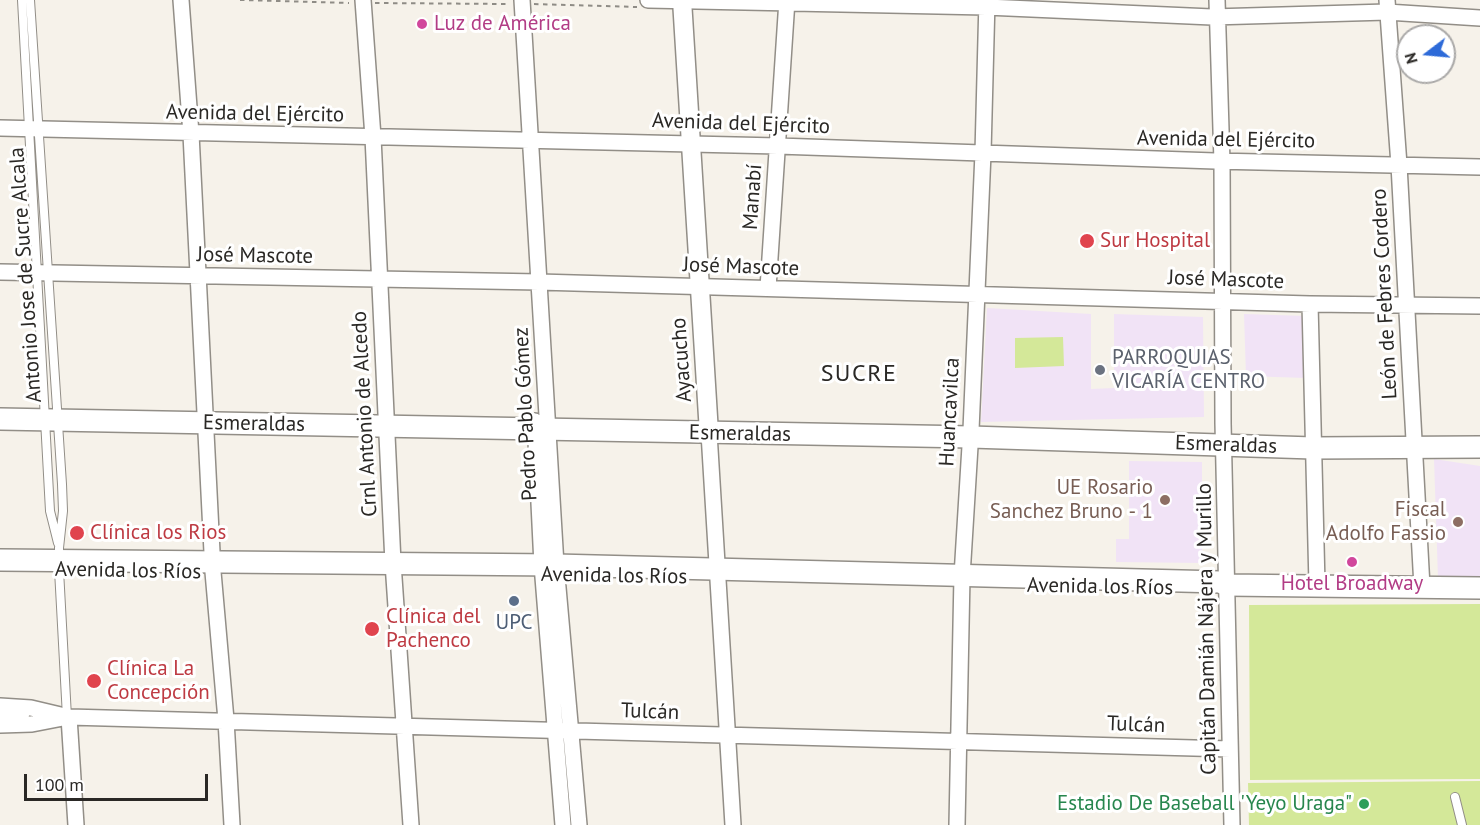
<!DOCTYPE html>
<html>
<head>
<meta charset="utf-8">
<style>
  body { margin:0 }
  #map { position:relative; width:1480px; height:825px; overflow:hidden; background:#f6f2ea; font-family:"PT Sans",sans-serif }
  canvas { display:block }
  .north { position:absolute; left:1396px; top:24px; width:60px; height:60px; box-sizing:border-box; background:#fff; border:2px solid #aaa9a8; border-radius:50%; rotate:254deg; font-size:16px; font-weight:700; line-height:24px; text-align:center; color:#2a2825 }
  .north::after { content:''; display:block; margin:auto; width:21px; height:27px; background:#2d6ad8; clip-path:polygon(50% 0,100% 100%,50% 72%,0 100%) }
  .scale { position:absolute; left:24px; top:774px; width:184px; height:27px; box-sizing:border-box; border:3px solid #2a2825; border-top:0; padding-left:8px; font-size:18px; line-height:21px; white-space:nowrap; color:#2a2825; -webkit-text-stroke:4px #fff; paint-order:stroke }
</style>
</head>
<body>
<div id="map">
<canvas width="1480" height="825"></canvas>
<div class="north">N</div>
<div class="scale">100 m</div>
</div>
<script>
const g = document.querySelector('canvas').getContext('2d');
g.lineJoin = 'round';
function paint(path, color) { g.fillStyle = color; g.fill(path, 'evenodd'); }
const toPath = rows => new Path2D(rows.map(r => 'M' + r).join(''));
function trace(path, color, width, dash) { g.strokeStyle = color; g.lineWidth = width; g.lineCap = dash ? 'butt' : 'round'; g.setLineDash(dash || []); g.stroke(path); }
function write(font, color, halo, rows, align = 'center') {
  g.font = font + ' "PT Sans",sans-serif'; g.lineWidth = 6; g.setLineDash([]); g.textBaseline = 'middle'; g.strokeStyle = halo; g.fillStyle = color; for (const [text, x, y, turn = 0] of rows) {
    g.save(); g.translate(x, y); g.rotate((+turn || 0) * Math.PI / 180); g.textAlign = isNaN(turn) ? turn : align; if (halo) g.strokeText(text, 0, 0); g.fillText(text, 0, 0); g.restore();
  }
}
const education = toPath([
  [987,308,1091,314,1091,389,1114,388,1114,314,1203,317,1204,417,981,422],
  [1244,314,1306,316,1305,378,1246,376],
  [1434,459,1480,466,1480,579,1438,578],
  [1129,461,1202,462,1202,563,1116,562,1116,539,1129,539]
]);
const green = toPath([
  [1063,337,1064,366,1015,368,1015,338],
  [1480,604,1480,779,1250,780,1249,605],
  [1480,781,1480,825,1249,825,1248,783]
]);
const path = toPath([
  [240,0,349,3],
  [375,3,508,4],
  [534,4,637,7]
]);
const service = toPath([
  [22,0,50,511,58,543],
  [30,0,62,484,63,511,59,548,59,570,67,717],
  [0,714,25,715],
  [1455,797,1462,825]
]);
const minor = toPath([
  [181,0,191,134,213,572,226,720,232,825],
  [363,0,373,137,393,563,411,825],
  [522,0,556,565,579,825],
  [648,0,986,7,1212,17,1387,12,1480,18],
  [1217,0,1222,162,1223,423,1232,825],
  [1387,0,1399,165,1422,587],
  [0,128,778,146,1215,161,1480,167],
  [0,272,539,282,1310,304,1480,306],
  [768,288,787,0],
  [1310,304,1317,585],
  [535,421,542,565,563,825],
  [709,433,733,825],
  [0,706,31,708,69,717,1230,749],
  [69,717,76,825],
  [0,725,32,724,63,718],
  [957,825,962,576,971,430,983,153,987,0]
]);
const tertiary = toPath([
  [682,0,709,433]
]);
const secondary = toPath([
  [0,419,971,437,1313,448,1480,447],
  [0,560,556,565,1220,582,1227,585,1480,588]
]);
const markers = [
  [422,24,6,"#d1479c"],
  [1087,241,8,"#e0444e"],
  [1100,370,6,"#6b7280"],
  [1165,500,6,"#8d6e63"],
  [1458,522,6,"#8d6e63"],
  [77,533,8,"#e0444e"],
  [1352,562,6,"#d1479c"],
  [514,601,6,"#5c6f8a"],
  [372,629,8,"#e0444e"],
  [94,681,8,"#e0444e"],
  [1364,804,6,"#2e9e5b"]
];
const hotelNames = [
  ["Luz de América",434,24],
  ["Hotel Broadway",1352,584,"center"]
];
const streetNames = [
  ["Avenida del Ejército",255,114,1],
  ["Avenida del Ejército",741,124,2],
  ["Avenida del Ejército",1226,140,1],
  ["Manabí",753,197,-86],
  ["José Mascote",255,256,1],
  ["José Mascote",741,267,2],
  ["Antonio Jose de Sucre Alcala",26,275,-94],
  ["José Mascote",1226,280,2],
  ["León de Febres Cordero",1385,294,-93],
  ["Ayacucho",682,360,-94],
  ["Huancavilca",950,412,-87],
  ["Crnl Antonio de Alcedo",365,414,-93],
  ["Pedro Pablo Gómez",526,414,-93],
  ["Esmeraldas",254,424,1],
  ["Esmeraldas",740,434,1],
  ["Esmeraldas",1226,445,2],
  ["Avenida los Ríos",128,571,1],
  ["Avenida los Ríos",614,576,1],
  ["Avenida los Ríos",1100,587,1],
  ["Capitán Damián Nájera y Murillo",1207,629,-91],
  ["Tulcán",650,712,2],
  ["Tulcán",1136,725,2]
];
const healthNames = [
  ["Sur Hospital",1100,241],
  ["Clínica los Rios",90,533],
  ["Clínica del",386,617],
  ["Pachenco",386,641],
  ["Clínica La",107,669],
  ["Concepción",107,693]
];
const worshipNames = [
  ["PARROQUIAS",1112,358],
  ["VICARÍA CENTRO",1112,382]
];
const educationNames = [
  ["UE Rosario",1153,488],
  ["Sanchez Bruno - 1",1153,512],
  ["Fiscal",1446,510],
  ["Adolfo Fassio",1446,534]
];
const serviceNames = [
  ["UPC",514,623]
];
const leisureNames = [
  ["Estadio De Baseball 'Yeyo Uraga\"",1352,804]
];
const quarterNames = [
  ["SUCRE",859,374]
];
paint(education, '#f1e3f6');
paint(green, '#d4e899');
trace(service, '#928e87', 10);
trace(minor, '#928e87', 18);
trace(tertiary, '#928e87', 21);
trace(secondary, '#928e87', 24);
trace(path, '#8f8c86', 2, [4.5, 4.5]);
trace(service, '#fff', 8);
trace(minor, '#fff', 15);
trace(tertiary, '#fff', 18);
trace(secondary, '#fff', 21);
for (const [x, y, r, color] of markers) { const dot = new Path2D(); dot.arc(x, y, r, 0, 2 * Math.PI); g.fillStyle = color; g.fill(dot); trace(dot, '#fff', 2); }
write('21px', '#b23c85', '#fff', hotelNames, 'left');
write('21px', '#2a2825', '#fff', streetNames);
write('21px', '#be3a42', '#fff', healthNames, 'left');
write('21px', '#5b616d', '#fff', worshipNames, 'left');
write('21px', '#785e54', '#fff', educationNames, 'right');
write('21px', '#4e5e75', '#fff', serviceNames);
write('21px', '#27864d', '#fff', leisureNames, 'right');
g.letterSpacing = '1.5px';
write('24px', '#2a2825', '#fff', quarterNames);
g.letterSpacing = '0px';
</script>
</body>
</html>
